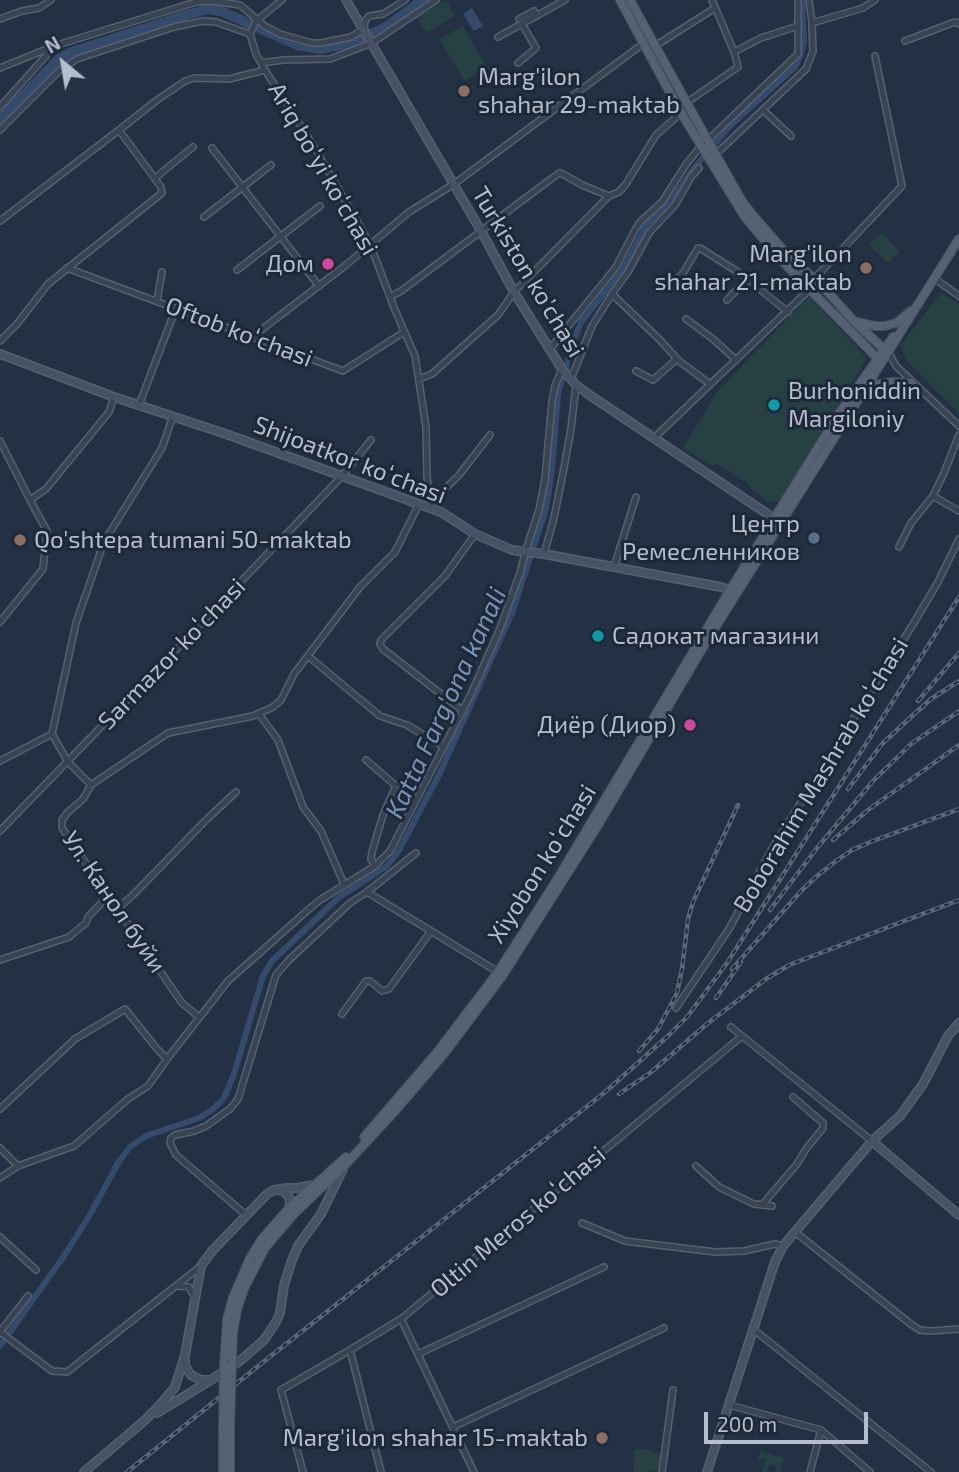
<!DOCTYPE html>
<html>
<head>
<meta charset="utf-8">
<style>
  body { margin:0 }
  #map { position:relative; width:959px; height:1472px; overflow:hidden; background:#243144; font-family:"Exo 2",sans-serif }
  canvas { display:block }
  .north { position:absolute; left:28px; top:28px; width:70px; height:70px; -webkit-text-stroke:5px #1d2838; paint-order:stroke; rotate:330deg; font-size:19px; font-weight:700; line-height:28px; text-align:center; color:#b5becd }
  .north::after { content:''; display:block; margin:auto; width:24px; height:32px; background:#b5becd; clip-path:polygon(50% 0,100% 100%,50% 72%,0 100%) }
  .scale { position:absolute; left:704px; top:1412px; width:164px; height:32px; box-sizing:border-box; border:4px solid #b5becd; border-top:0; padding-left:9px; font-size:21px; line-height:24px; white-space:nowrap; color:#b5becd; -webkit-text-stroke:5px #1d2838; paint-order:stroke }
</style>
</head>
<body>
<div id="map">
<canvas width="959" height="1472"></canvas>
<div class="north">N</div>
<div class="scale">200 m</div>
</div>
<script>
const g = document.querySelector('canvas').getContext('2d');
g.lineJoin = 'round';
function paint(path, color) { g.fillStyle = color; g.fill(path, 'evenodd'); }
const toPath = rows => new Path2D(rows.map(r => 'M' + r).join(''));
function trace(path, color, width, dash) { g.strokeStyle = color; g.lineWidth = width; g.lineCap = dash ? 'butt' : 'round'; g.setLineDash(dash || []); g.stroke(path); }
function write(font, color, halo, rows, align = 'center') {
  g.font = font + ' "Exo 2",sans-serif'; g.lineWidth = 6; g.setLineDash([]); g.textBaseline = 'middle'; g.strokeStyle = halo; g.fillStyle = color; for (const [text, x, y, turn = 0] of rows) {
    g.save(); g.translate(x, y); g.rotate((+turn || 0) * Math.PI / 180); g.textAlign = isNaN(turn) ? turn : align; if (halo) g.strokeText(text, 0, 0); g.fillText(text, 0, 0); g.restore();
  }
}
const green = toPath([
  [446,0,455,16,426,33,417,17],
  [463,26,487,68,464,81,439,39],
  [881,233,900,251,888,263,869,245],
  [941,293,959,304,959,413,906,360,900,345],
  [809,296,867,358,780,502,769,502,752,490,748,483,719,465,710,465,683,448,717,392],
  [635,1449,651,1450,651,1453,661,1453,659,1471,649,1470,649,1472,633,1472],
  [760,1451,784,1458,780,1472,775,1472,777,1466,770,1464,767,1472,762,1472,766,1459,762,1458,761,1461,758,1460]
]);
const water = toPath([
  [472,8,483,26,474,31,463,14]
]);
const canal = toPath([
  [0,1346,64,1256,91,1213,118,1163,130,1147,146,1136,199,1118,212,1110,224,1098,234,1074,263,976,272,961,338,898,387,866,398,852,439,775,512,613,546,509,552,469,558,394,573,343,581,322,622,271,647,224,673,198,694,168,730,126,795,67,801,54,804,41,802,0]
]);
const river = toPath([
  [0,119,59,59,72,52,186,15,209,9,221,11,297,45,320,49,354,42,386,27,423,0]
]);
const street = toPath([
  [282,0,256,21,250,34,256,54,265,70,316,150,370,244,395,310,415,356,426,427,427,477,432,509],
  [809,0,812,23],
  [0,19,22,11,39,8,51,0],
  [519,19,534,11,537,16],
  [498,37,565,0],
  [905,41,952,23,956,22,959,24],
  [655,46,715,8],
  [734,52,761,38,798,26],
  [261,63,283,60,330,59,372,43,436,0],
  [518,63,536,48,522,24],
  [0,68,54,46,196,2,212,1,240,5,265,26,280,34,312,43,321,43,351,37,364,29,365,21,369,16,383,14,405,0],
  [686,103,738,67,734,52,712,0],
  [0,107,52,49],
  [763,110,791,136],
  [0,130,60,70,77,59,174,27,203,21,216,22,250,34],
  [708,140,798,54,798,0],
  [212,148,319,286],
  [716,154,806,69,813,51,812,23,863,8,875,0],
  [155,178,193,147],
  [204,217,271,165],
  [0,221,119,130],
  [67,268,343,371,404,332],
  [237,270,320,206],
  [814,279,902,186,875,56],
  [935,279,959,296],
  [672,284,683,273,698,248,700,248,741,274,788,312],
  [612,294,628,272,649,233,675,205,691,177,699,168],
  [390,297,401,291,559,173,561,173,582,185,609,196,619,192,626,184,656,135,681,113],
  [727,300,747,279],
  [157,301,162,272],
  [686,319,713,339,736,360],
  [252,337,346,265,409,212,454,184,644,43],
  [0,341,17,324,48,284,162,193,161,187,119,130,157,100,185,81,195,78,229,79,265,70],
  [549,350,616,267,635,230,641,221,662,202,687,163,701,146],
  [889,353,896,366,959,426],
  [636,371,653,380,677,359],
  [419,379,432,374,498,315,514,292,609,196],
  [571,379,592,326,612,294,660,340,679,361,710,384],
  [139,405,176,308],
  [173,416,162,448,104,542,76,623,52,734,68,762,91,785,168,733,253,716,273,707,281,700,294,674,360,587,395,552,419,504],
  [959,435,944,473,933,496,959,511],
  [654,438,809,290],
  [0,441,30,500],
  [429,489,441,493,459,475,490,435],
  [899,547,911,523,933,496],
  [544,554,554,518,563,473,571,429,576,385],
  [614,567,636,497],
  [0,622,43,569,47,531,30,500,46,489,109,412,114,397],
  [308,656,380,716,407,725,444,747],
  [463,711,383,649,380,644,381,640,445,576,475,534],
  [259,714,278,740,303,807,321,831,344,884],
  [366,760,396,786,383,815,372,852,371,859,375,866],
  [0,761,52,734],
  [91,785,83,799,68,812,62,820,62,828,182,1003,199,1017],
  [0,831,162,664,342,476,371,440],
  [367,892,498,972],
  [117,909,133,895,207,819,236,792],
  [0,960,69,937,86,923,88,917,108,896],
  [676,1008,729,929,773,847,915,621,938,582,959,539],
  [342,1014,366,981,370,981,382,991,389,989,431,931],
  [731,1027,872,1141],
  [0,1109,75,1039,125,1009,158,1050,167,1059],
  [0,1148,18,1166],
  [696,1166,719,1187,754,1204,772,1206],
  [0,1178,18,1166,74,1146,128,1099,148,1086,167,1059,228,981,308,910,320,900,375,866,390,851,471,694,499,631,520,573,525,553,539,510,545,479,552,402,555,386,562,369],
  [762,1205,797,1164,806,1149,823,1128,823,1123,793,1097],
  [246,1215,176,1155,170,1143,171,1138,175,1135,194,1131,206,1126,230,1109,238,1099,276,975,288,961,350,903,367,892,416,853],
  [582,1223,625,1241,715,1252,744,1251,775,1244,783,1246],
  [795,1232,912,1325,920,1330,931,1331,959,1329],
  [0,1237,36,1270],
  [178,1286,189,1287,195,1298],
  [401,1319,474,1472],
  [753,1329,931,1472],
  [0,1332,52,1371,67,1372,201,1266],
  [0,1332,28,1296],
  [350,1350,381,1472],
  [418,1354,604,1267],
  [729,1405,821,1430,810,1472],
  [453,1427,664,1328],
  [821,1430,870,1472],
  [303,1472,281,1390,350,1350,401,1319,742,1036],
  [662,1472,673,1390]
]);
const secondary = toPath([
  [346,0,481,231,514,292,562,369,576,385,591,396,778,521],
  [0,354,114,397,226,434,441,512,475,534,512,550,544,554,721,587,730,590],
  [872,1141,959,1215],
  [278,1190,283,1191,288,1195,290,1201,289,1208],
  [185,1360,185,1366,191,1375,201,1380,211,1380],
  [157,1413,211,1380,241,1360,264,1340,276,1322,280,1313,284,1285,292,1260,298,1246,321,1214,343,1169],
  [84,1472,144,1421,160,1405,175,1387,185,1355,201,1266,212,1251,267,1194,274,1190,287,1188,297,1188,313,1185],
  [707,1472,775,1262,783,1246,872,1141,900,1116,923,1084,948,1036,959,1023]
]);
const primary = toPath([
  [620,0,681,113,744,216,781,260,880,361],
  [630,0,689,107,742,201,751,213,785,252,824,288,854,321,886,351],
  [858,322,875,326,885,326,896,323,911,311],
  [864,390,875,385,892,382,912,383],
  [364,1137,438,1051,498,972,553,886,730,590,840,412,893,337],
  [232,1360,233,1333,237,1310,244,1289,265,1248,294,1214,345,1165,396,1110,444,1054,503,975,600,822,708,639,959,239],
  [224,1365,227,1319,233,1297,250,1258,261,1240,289,1208,346,1157],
  [230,1431,230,1472],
  [223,1433,223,1472]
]);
const rail = toPath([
  [918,701,959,653],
  [848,789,882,744,911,717,931,699,959,681],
  [833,840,868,810,959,745],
  [770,910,817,848,873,781,911,744,959,711],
  [732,969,801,891,817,876,836,861,852,850,873,841,959,809],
  [716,998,741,962],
  [639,1051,658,1029,677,993,682,969,688,919,693,902,738,805],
  [619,1094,650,1073,708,1023,766,979,789,965,959,900],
  [127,1472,257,1367,604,1093,669,1035,687,1017,727,963,959,597]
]);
const primaryBridge = toPath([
  [230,1431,232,1360],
  [223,1433,224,1365]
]);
const markers = [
  [464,91,7,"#8d6e63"],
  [328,264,7,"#d1479c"],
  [866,268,7,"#8d6e63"],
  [774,405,7,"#0f9aa8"],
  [814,538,7,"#5c6f8a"],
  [20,540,7,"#8d6e63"],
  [598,636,7,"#0f9aa8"],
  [690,725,7,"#d1479c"],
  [602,1438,7,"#8d6e63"]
];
const poiNames = [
  ["Marg'ilon",478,77,"left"],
  ["shahar 29-maktab",478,105,"left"],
  ["Marg'ilon",852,254],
  ["shahar 21-maktab",852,282],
  ["Дом",314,264],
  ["Burhoniddin",788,391,"left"],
  ["Margiloniy",788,419,"left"],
  ["Центр",800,524],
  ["Ремесленников",800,552],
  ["Qo'shtepa tumani 50-maktab",34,540,"left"],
  ["Садокат магазини",612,636,"left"],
  ["Диёр (Диор)",676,725],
  ["Marg'ilon shahar 15-maktab",588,1438]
];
const streetNames = [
  ["Ariq boʻyi koʻchasi",323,169,60],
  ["Turkiston ko’chasi",528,272,59],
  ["Oftob koʻchasi",239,332,21],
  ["Shijoatkor koʻchasi",350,460,21],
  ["Sarmazor koʻchasi",172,654,-46],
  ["Boborahim Mashrab koʻchasi",821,775,-59],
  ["Xiyobon koʻchasi",542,864,-58],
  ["Ул. Канол буйи",114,902,56],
  ["Oltin Meros koʻchasi",518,1222,-40]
];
const waterNames = [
  ["Katta Farg'ona kanali",446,703,-65]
];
paint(green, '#264044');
paint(water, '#364b6c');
trace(canal, '#364b6c', 6);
trace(river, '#364b6c', 10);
trace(street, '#566170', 8);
trace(secondary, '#566170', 10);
trace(primary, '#424c5c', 10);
trace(street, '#384353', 5);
trace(secondary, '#465266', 7);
trace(primary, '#566273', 8);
trace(rail, '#5a677a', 4.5);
trace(rail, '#1d2838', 2, [5]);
trace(primaryBridge, '#424c5c', 10, []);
trace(primaryBridge, '#566273', 8);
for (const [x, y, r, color] of markers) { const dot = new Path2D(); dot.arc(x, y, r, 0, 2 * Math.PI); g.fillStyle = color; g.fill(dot); trace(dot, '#1d2838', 2.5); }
write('24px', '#b5becd', '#1d2838', poiNames, 'right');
write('24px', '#b5becd', '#1d2838', streetNames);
write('italic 26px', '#7a93b7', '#1d2838', waterNames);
</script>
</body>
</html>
